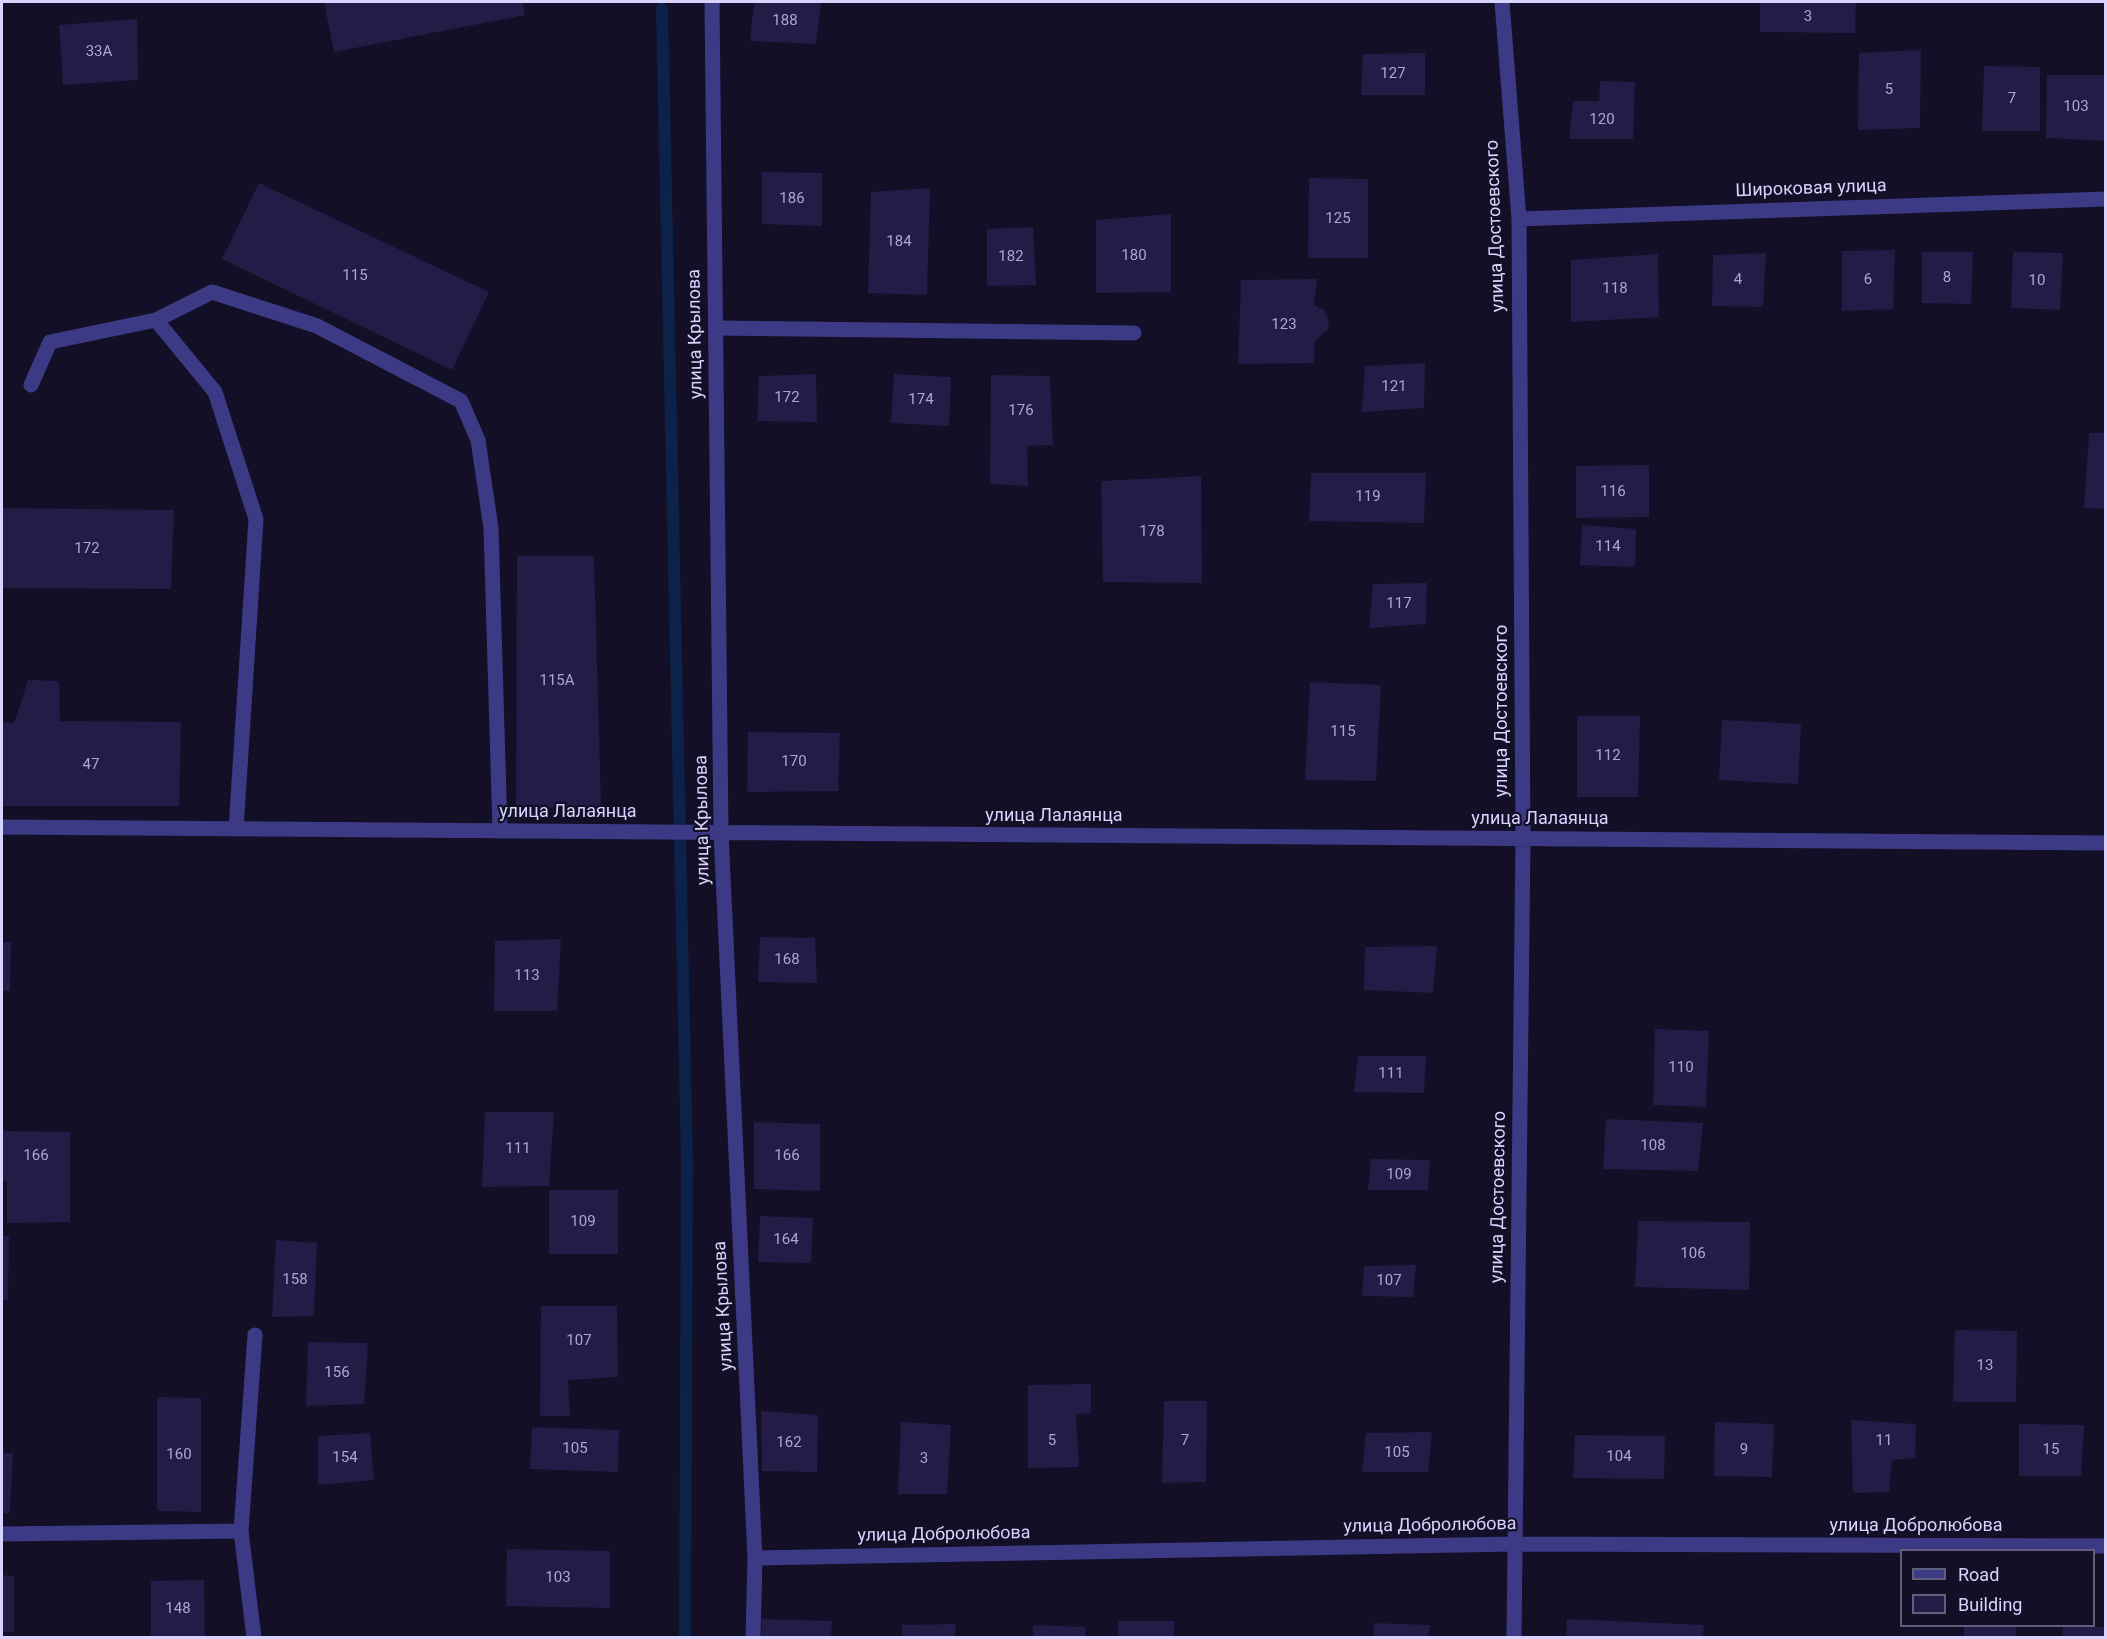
<!DOCTYPE html>
<html>
<head>
<meta charset="utf-8">
<style>
  body { margin:0 }
  #map { position:relative; width:2107px; height:1639px; overflow:hidden; background:#130f26; font-family:Roboto,sans-serif }
  canvas { display:block }
  .frame { position:absolute; inset:0; border:3px solid #d9d4ff; pointer-events:none }
  .legend { position:absolute; left:1900px; top:1549px; width:195px; height:78px; box-sizing:border-box; background:#130f26; border:2px solid #625e7d; margin:0; padding:8px 10px; list-style:none; font-size:18px; color:#d9d4ff }
  .legend li { display:flex; align-items:center; gap:12px; height:30px }
  .legend b { width:30px; border:2px solid #625e7d }
</style>
</head>
<body>
<div id="map">
<canvas width="2107" height="1639"></canvas>
<div class="frame"></div>
<ul class="legend">
<li><b style="height:8px;background:#3d3a85"></b>Road</li>
<li><b style="height:16px;background:#241b47"></b>Building</li>
</ul>
</div>
<script>
const g = document.querySelector('canvas').getContext('2d');
g.lineJoin = 'round';
const toPath = rows => new Path2D(rows.map(r => 'M' + r).join(''));
function trace(path, color, width, dash) { g.strokeStyle = color; g.lineWidth = width; g.lineCap = dash ? 'butt' : 'round'; g.setLineDash(dash || []); g.stroke(path); }
function paint(path, color) { g.fillStyle = color; g.fill(path, 'evenodd'); }
function write(font, color, halo, rows, align = 'center') {
  g.font = font + ' Roboto,sans-serif'; g.lineWidth = 4.5; g.setLineDash([]); g.textBaseline = 'middle'; g.strokeStyle = halo; g.fillStyle = color; for (const [text, x, y, turn = 0] of rows) {
    g.save(); g.translate(x, y); g.rotate((+turn || 0) * Math.PI / 180); g.textAlign = isNaN(turn) ? turn : align; if (halo) g.strokeText(text, 0, 0); g.fillText(text, 0, 0); g.restore();
  }
}
const stream = toPath([
  [662,9,687,1161,685,1638]
]);
const building = toPath([
  [324,2,523,2,525,15,334,52],
  [754,2,821,2,816,44,750,41],
  [1760,2,1856,2,1855,33,1760,32],
  [137,19,138,80,63,85,59,25],
  [1921,50,1920,128,1858,130,1859,53],
  [1425,53,1425,95,1361,95,1363,54],
  [1984,66,2040,67,2040,131,1982,131],
  [2047,75,2106,75,2106,141,2046,138],
  [1600,81,1635,82,1633,139,1569,139,1573,101,1599,101],
  [762,172,822,173,822,226,762,224],
  [1309,178,1368,179,1368,258,1308,258],
  [259,183,489,292,452,370,222,259],
  [930,188,927,295,868,293,871,192],
  [1171,214,1171,292,1096,293,1096,220],
  [1033,227,1036,285,987,286,987,229],
  [1895,250,1893,309,1842,311,1842,251],
  [1922,252,1973,252,1971,304,1922,303],
  [2013,252,2063,253,2060,310,2011,308],
  [1766,253,1763,307,1712,306,1713,255],
  [1658,254,1659,317,1571,322,1571,260],
  [1317,279,1314,305,1324,310,1329,321,1328,329,1315,341,1314,363,1238,364,1241,280],
  [1425,363,1424,408,1362,412,1365,366],
  [816,374,817,422,757,421,759,376],
  [894,374,951,377,949,426,891,423],
  [991,375,1050,376,1053,445,1027,446,1028,486,990,484],
  [2089,433,2106,433,2106,509,2084,508],
  [1649,465,1649,517,1576,518,1576,466],
  [1311,473,1426,473,1424,523,1309,521],
  [1201,476,1202,583,1103,582,1101,481],
  [2,508,174,510,171,589,2,588],
  [1582,525,1636,529,1635,567,1580,565],
  [517,556,594,556,601,807,516,808],
  [1427,583,1426,624,1369,628,1373,584],
  [28,680,59,681,60,721,181,722,179,806,2,806,2,722,14,723],
  [1310,682,1381,685,1376,781,1305,780],
  [1577,716,1640,716,1638,797,1577,797],
  [1722,720,1801,724,1798,784,1719,780],
  [748,732,840,733,838,791,747,792],
  [760,937,815,938,817,983,758,982],
  [561,939,557,1011,494,1011,495,941],
  [2,942,11,942,10,991,2,991],
  [1437,946,1433,993,1364,990,1365,947],
  [1655,1029,1709,1031,1706,1107,1653,1105],
  [1358,1056,1426,1056,1424,1093,1354,1092],
  [485,1112,554,1112,549,1186,482,1187],
  [1606,1119,1703,1123,1698,1171,1603,1169],
  [754,1122,820,1124,820,1191,754,1189],
  [2,1131,70,1132,70,1222,7,1223,7,1181,2,1181],
  [1371,1159,1430,1160,1428,1190,1368,1190],
  [549,1190,618,1190,618,1254,549,1254],
  [760,1216,813,1218,811,1263,758,1262],
  [1638,1221,1750,1222,1749,1290,1635,1287],
  [2,1235,9,1236,8,1300,2,1300],
  [276,1240,317,1243,314,1316,272,1317],
  [1416,1265,1413,1297,1362,1296,1364,1266],
  [541,1306,617,1306,618,1377,568,1380,570,1416,540,1416],
  [1955,1330,2017,1331,2016,1402,1953,1402],
  [308,1342,368,1343,364,1404,306,1406],
  [1091,1384,1091,1413,1076,1414,1079,1467,1028,1468,1028,1385],
  [157,1397,201,1398,201,1512,157,1511],
  [1164,1401,1207,1401,1206,1482,1162,1483],
  [761,1411,818,1415,817,1472,762,1471],
  [1851,1420,1916,1424,1915,1458,1892,1460,1889,1492,1853,1493],
  [901,1422,951,1425,947,1494,898,1494],
  [1715,1422,1774,1424,1772,1477,1714,1476],
  [2019,1424,2084,1425,2081,1476,2019,1476],
  [532,1427,619,1430,618,1472,530,1469],
  [1432,1432,1428,1472,1362,1472,1366,1433],
  [370,1433,374,1480,318,1485,318,1436],
  [1575,1435,1665,1436,1664,1479,1573,1478],
  [2,1453,13,1453,10,1513,2,1513],
  [507,1549,610,1551,610,1608,506,1606],
  [2,1575,14,1576,14,1632,2,1632],
  [204,1580,205,1638,151,1638,151,1581],
  [762,1619,832,1621,831,1638,761,1638],
  [1567,1619,1704,1625,1703,1638,1566,1638],
  [1118,1621,1175,1621,1173,1638,1118,1638],
  [1374,1623,1430,1625,1428,1638,1373,1638],
  [956,1624,955,1638,902,1638,902,1625],
  [1033,1625,1085,1627,1085,1638,1033,1638],
  [1964,1626,2016,1626,2016,1638,1964,1638],
  [2063,1626,2106,1627,2106,1638,2063,1638]
]);
const service = toPath([
  [156,320,215,392,256,519,236,829],
  [716,328,1134,333],
  [31,385,50,342,156,320,212,292,317,326,461,401,478,440,491,528,500,831],
  [2,1534,241,1531],
  [254,1638,241,1531,255,1335]
]);
const minor = toPath([
  [712,2,721,833,755,1558,753,1638],
  [1502,2,1519,219,1523,839,1514,1638],
  [1519,219,2106,199],
  [2,827,2106,843],
  [755,1558,1514,1544,2106,1546]
]);
const numberNames = [
  ["3",1808,17],
  ["188",785,21],
  ["33А",99,52],
  ["127",1393,74],
  ["5",1889,90],
  ["7",2012,99],
  ["103",2076,107],
  ["120",1602,120],
  ["186",792,199],
  ["125",1338,219],
  ["184",899,242],
  ["180",1134,256],
  ["182",1011,257],
  ["115",355,276],
  ["8",1947,278],
  ["4",1738,280],
  ["6",1868,280],
  ["10",2037,281],
  ["118",1615,289],
  ["123",1284,325],
  ["121",1394,387],
  ["172",787,398],
  ["174",921,400],
  ["176",1021,411],
  ["116",1613,492],
  ["119",1368,497],
  ["178",1152,532],
  ["114",1608,547],
  ["172",87,549],
  ["117",1399,604],
  ["115А",557,681],
  ["115",1343,732],
  ["112",1608,756],
  ["170",794,762],
  ["47",91,765],
  ["168",787,960],
  ["113",527,976],
  ["110",1681,1068],
  ["111",1391,1074],
  ["108",1653,1146],
  ["111",518,1149],
  ["166",36,1156],
  ["166",787,1156],
  ["109",1399,1175],
  ["109",583,1222],
  ["164",786,1240],
  ["106",1693,1254],
  ["158",295,1280],
  ["107",1389,1281],
  ["107",579,1341],
  ["13",1985,1366],
  ["156",337,1373],
  ["5",1052,1441],
  ["7",1185,1441],
  ["11",1884,1441],
  ["162",789,1443],
  ["105",575,1449],
  ["9",1744,1450],
  ["15",2051,1450],
  ["105",1397,1453],
  ["160",179,1455],
  ["104",1619,1457],
  ["154",345,1458],
  ["3",924,1459],
  ["103",558,1578],
  ["148",178,1609]
];
const streetNames = [
  ["Широковая улица",1811,189,-2],
  ["улица Достоевского",1496,226,-92],
  ["улица Крылова",696,334,-91],
  ["улица Достоевского",1502,711,-90],
  ["улица Лалаянца",568,812],
  ["улица Лалаянца",1054,816],
  ["улица Лалаянца",1540,819],
  ["улица Крылова",703,820,-91],
  ["улица Достоевского",1499,1197,-89],
  ["улица Крылова",724,1306,-93],
  ["улица Добролюбова",1430,1526,-1],
  ["улица Добролюбова",1916,1526],
  ["улица Добролюбова",944,1535,-1]
];
trace(stream, '#0c2248', 12);
paint(building, '#241b47');
trace(service, '#3d3a85', 15);
trace(minor, '#3d3a85', 15);
write('15px', '#aca6d1', null, numberNames);
write('18px', '#d9d4ff', '#130f26', streetNames);
</script>
</body>
</html>
